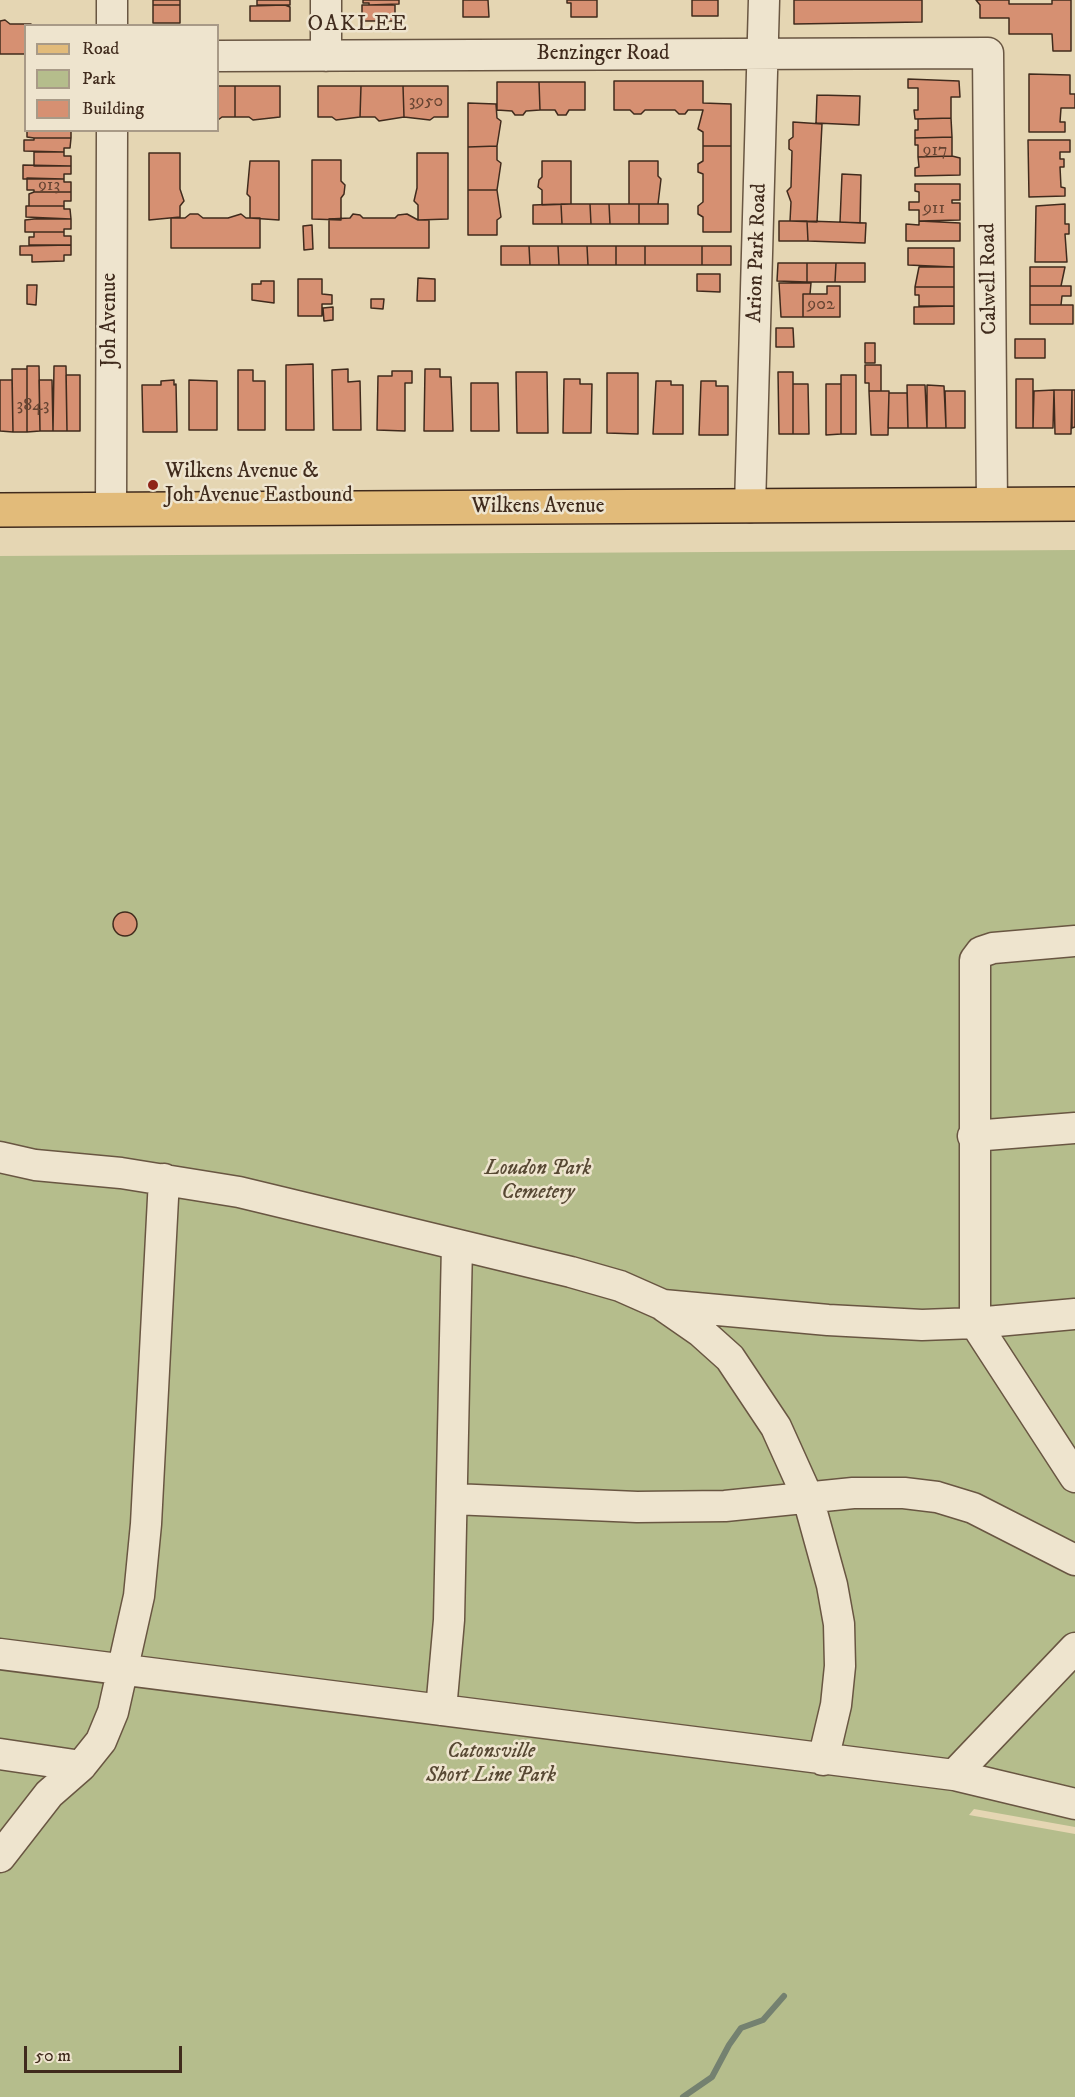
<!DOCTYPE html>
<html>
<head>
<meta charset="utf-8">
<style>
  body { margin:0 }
  #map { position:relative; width:1075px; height:2097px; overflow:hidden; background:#e5d6b3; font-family:"IM FELL DW Pica",serif }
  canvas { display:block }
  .legend { position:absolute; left:24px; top:24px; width:195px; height:108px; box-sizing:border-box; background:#eee4ce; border:2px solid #a89a87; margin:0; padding:8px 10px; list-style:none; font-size:18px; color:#402b1d }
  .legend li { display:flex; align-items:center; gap:12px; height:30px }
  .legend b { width:30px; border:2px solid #a89a87 }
  .scale { position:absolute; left:24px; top:2046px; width:158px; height:27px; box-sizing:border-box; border:3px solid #402b1d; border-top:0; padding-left:8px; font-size:18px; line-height:21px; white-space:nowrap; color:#402b1d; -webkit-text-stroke:4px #eee4ce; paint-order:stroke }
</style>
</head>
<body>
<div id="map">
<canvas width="1075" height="2097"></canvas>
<ul class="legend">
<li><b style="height:8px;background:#e2bb7a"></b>Road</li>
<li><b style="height:16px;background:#b5bd8c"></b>Park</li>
<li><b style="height:16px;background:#d69072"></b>Building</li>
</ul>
<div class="scale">50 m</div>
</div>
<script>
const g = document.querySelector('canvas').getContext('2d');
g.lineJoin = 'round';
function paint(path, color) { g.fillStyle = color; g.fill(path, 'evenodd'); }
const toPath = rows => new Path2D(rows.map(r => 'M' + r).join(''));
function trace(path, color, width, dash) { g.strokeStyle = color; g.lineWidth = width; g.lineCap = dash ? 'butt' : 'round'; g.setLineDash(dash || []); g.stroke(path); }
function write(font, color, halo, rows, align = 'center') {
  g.font = font + ' "IM FELL DW Pica",serif'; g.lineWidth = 5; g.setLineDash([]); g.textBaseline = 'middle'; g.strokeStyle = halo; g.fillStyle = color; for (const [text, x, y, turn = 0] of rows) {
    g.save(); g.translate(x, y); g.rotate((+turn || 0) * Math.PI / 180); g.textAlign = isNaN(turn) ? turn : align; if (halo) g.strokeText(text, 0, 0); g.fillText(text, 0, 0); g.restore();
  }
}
const green = toPath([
  [1075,550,1075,1827,974,1809,969,1815,1075,1834,1075,2097,0,2097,0,556]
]);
const stream = toPath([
  [683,2097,712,2077,729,2045,741,2028,763,2020,784,1996]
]);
const building = toPath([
  [153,0,180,0,180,5,153,5,153,0],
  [257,0,290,0,290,5,257,5,257,0],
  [363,0,399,0,399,4,369,5,369,3,363,3,363,0],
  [463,0,488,0,489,17,463,17,463,0],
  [567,0,597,0,597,17,571,17,571,3,567,3,567,0],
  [692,0,718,0,718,16,692,16,692,0],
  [794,0,922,0,922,22,794,24,794,0],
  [1009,0,1009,4,1052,4,1052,0,1071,0,1071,51,1053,51,1052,34,1009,34,1009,18,980,18,980,5,976,0,1009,0],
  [153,5,180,5,180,23,153,23,153,5],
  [285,5,290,7,290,21,250,21,250,6,285,5],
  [362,5,395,5,395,21,362,21,362,5],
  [5,20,10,24,31,24,26,26,26,54,0,54,0,21,5,20],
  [1029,74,1070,75,1070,94,1075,94,1075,108,1061,108,1060,122,1065,122,1065,132,1029,132,1029,74],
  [908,79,959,81,960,97,951,97,951,118,915,119,914,110,918,110,918,88,908,88,908,79],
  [614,81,703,81,703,103,731,104,731,146,703,146,703,132,698,129,703,110,688,110,685,114,679,114,675,110,645,110,641,114,634,114,630,110,614,110,614,81],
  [497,82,539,82,540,110,526,111,523,115,515,115,512,111,497,110,497,82],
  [539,82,585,82,585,110,569,110,566,115,558,115,555,110,540,110,539,82],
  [218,86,235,86,235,117,222,117,218,120,218,86],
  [235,86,280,86,280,117,253,120,249,117,235,117,235,86],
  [318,86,361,86,360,117,336,120,332,117,318,117,318,86],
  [361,86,403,86,404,117,379,121,375,117,360,117,361,86],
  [403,86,448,86,448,117,434,117,430,120,404,117,403,86],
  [817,95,860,96,859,125,816,123,817,95],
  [468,103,496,104,497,118,501,121,497,146,468,147,468,103],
  [951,118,952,137,915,138,915,130,918,130,918,119,951,118],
  [793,122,822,124,817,222,790,221,791,202,787,191,791,187,792,151,789,149,789,140,793,137,793,122],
  [27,130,71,130,71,138,34,138,27,137,27,130],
  [952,137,952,156,918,157,918,145,915,145,915,138,952,137],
  [34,138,71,138,70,148,64,148,64,152,24,151,24,140,34,140,34,138],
  [1028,140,1070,140,1070,152,1060,152,1060,159,1064,159,1064,167,1060,167,1061,187,1065,188,1065,196,1029,197,1028,140],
  [497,146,497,160,501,163,497,190,468,190,468,147,497,146],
  [703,146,731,146,731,232,703,232,703,217,698,214,698,206,703,202,703,174,698,172,698,164,703,161,703,146],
  [34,152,64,152,64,156,71,156,71,166,34,166,34,152],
  [149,153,180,153,180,189,184,201,180,206,180,217,149,220,149,153],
  [417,153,448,153,448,219,418,220,418,205,414,201,417,188,417,153],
  [952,156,960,158,960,175,915,176,915,168,919,167,918,157,952,156],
  [312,160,341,160,341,181,345,185,344,194,341,198,341,220,312,219,312,160],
  [250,161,279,161,279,220,250,218,250,197,247,194,250,161],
  [542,161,571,161,571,204,542,205,542,190,538,187,539,180,542,177,542,161],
  [629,161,658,161,658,176,661,179,658,204,629,204,629,161],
  [23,165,71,166,71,174,64,174,64,179,23,179,23,165],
  [842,174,861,175,860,223,840,222,842,174],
  [27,178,64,179,64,182,71,182,71,192,34,192,34,190,27,190,27,178],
  [915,184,960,184,960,200,952,200,952,203,960,203,960,220,919,221,919,210,909,210,909,202,919,202,919,192,915,191,915,184],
  [468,190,497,190,501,217,497,220,497,235,468,235,468,190],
  [34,192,71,192,71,201,64,201,64,206,29,206,29,194,34,192],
  [561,204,590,204,591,224,562,224,561,204],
  [561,204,562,224,533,224,533,205,561,204],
  [590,204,609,204,610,224,591,224,590,204],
  [609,204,639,204,639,224,610,224,609,204],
  [639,204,668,204,668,224,639,224,639,204],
  [1065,204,1065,224,1069,224,1069,234,1065,234,1067,262,1035,262,1036,206,1065,204],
  [26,206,64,206,64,209,70,209,71,219,26,217,26,206],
  [190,214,198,214,203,218,228,218,241,214,246,218,260,218,260,248,171,248,171,218,185,218,190,214],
  [353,214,360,215,363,218,395,218,398,215,407,214,418,220,429,220,429,248,329,248,329,219,350,218,353,214],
  [34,219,71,219,71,229,64,229,64,232,25,232,25,220,34,219],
  [779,221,807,221,808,241,779,241,779,221],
  [807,221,866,223,865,243,808,241,807,221],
  [919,221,960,223,960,241,906,241,906,224,919,225,919,221],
  [312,225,313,249,304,250,303,226,312,225],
  [34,232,64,232,64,236,71,236,71,245,29,245,29,237,34,237,34,232],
  [71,245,71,255,64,255,64,261,32,262,32,255,20,255,20,246,71,245],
  [501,246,529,246,530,265,501,265,501,246],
  [529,246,558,246,559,265,530,265,529,246],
  [558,246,587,246,588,265,559,265,558,246],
  [587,246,616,246,616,265,588,265,587,246],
  [616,246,645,246,645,265,616,265,616,246],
  [645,246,702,246,702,265,645,265,645,246],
  [702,246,731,246,731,265,702,265,702,246],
  [908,248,954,248,954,267,908,265,908,248],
  [778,263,807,263,807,282,777,281,778,263],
  [807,263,836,263,835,282,807,282,807,263],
  [836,263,865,263,865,282,835,282,836,263],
  [919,267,954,267,954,287,915,287,919,267],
  [1030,267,1065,267,1061,286,1030,286,1030,267],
  [697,274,720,274,720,292,697,291,697,274],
  [418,278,435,279,435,301,417,301,418,278],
  [298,279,322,279,322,294,332,295,332,304,322,304,322,316,298,316,298,279],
  [261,281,274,281,274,303,252,300,252,284,261,284,261,281],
  [779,283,811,283,810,294,803,294,803,317,781,317,779,283],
  [27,285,37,285,36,305,27,304,27,285],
  [827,286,840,286,840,317,803,317,803,294,827,294,827,286],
  [1030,286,1071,286,1071,296,1062,296,1061,305,1030,305,1030,286],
  [915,287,954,287,954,306,919,306,919,295,915,295,915,287],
  [371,299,384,299,383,309,371,308,371,299],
  [1030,305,1073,305,1073,324,1030,324,1030,305],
  [954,306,954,324,914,324,914,307,954,306],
  [333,307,333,320,324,321,323,308,333,307],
  [776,328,793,328,794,347,776,347,776,328],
  [1015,339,1045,339,1045,358,1015,358,1015,339],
  [865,343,875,343,875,363,865,363,865,343],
  [313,364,314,430,286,430,286,365,313,364],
  [865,365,881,365,881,391,869,391,869,383,865,383,865,365],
  [27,366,39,366,40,431,27,432,27,366],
  [54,366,66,366,67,431,53,431,54,366],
  [12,369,27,369,27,432,13,432,12,369],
  [348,369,348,382,360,381,361,430,333,430,332,370,348,369],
  [425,369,440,369,440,377,451,377,453,431,424,431,425,369],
  [238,370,253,370,253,381,265,381,265,430,238,430,238,370],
  [392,371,412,371,412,383,405,383,405,431,377,430,378,376,392,376,392,371],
  [516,372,547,372,548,433,517,433,516,372],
  [778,372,793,372,793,434,779,434,778,372],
  [607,373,638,373,638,434,607,433,607,373],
  [66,375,80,375,80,431,67,431,66,375],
  [841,375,856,375,856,434,841,434,841,375],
  [564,379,580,379,580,384,592,384,591,433,563,433,564,379],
  [1016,379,1033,379,1033,428,1016,428,1016,379],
  [0,380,12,380,13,432,0,431,0,380],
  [39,380,52,380,53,431,40,431,39,380],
  [174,380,174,385,176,384,177,432,143,432,142,385,161,385,161,381,174,380],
  [189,380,217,381,217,430,189,430,189,380],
  [656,381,671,381,671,385,683,385,683,434,653,434,656,381],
  [701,381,716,381,716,386,728,386,728,435,699,435,701,381],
  [471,383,498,383,499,431,471,431,471,383],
  [793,384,808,384,809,434,793,434,793,384],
  [826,384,841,384,841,434,826,435,826,384],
  [907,385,925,385,927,428,908,428,907,385],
  [927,385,944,386,946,428,927,428,927,385],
  [1054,390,1072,390,1071,434,1055,434,1054,390],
  [1054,390,1053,428,1033,428,1034,391,1054,390],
  [1072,390,1075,390,1075,427,1072,428,1072,390],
  [869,391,889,391,888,435,871,435,869,391],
  [945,391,965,391,965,428,946,428,945,391],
  [889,393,907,393,908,428,888,428,889,393],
  '113 924a12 12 0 1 1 24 0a12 12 0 1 1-24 0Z'
]);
const minor = toPath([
  [112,0,112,26],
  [326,0,326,56],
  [218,56,988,53,992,505],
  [750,507,764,0],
  [111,509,112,130],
  [973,1136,1075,1128],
  [0,1157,35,1165,121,1173,239,1192,571,1272,620,1286,663,1305,828,1320,922,1325,975,1323,975,960,981,952,993,948,1075,941],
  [665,1307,701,1332,730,1358,776,1427,808,1498,832,1585,839,1624,840,1666,836,1705,823,1760],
  [1075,1314,975,1323,1075,1477],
  [453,1499,637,1507,725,1506,853,1493,904,1493,937,1497,973,1508,1075,1560],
  [0,1654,954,1775,1075,1804],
  [441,1710,449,1620,457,1245],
  [0,1754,81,1766],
  [954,1775,1075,1648],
  [0,1857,49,1794,81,1766,101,1741,113,1712,139,1596,146,1524,164,1179]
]);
const major = toPath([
  [0,510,1075,504]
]);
const markers = [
  [153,485,6,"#8f2418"]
];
const numberNames = [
  ["3950",426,102],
  ["917",935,151],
  ["913",49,186],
  ["911",934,209],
  ["902",821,305],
  ["3843",33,406]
];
const streetNames = [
  ["Benzinger Road",603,55],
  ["Arion Park Road",758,253,-88],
  ["Calwell Road",990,279,-91],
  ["Joh Avenue",111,320,-90],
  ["Wilkens Avenue",538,508]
];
const poiNames = [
  ["Wilkens Avenue &",165,473],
  ["Joh Avenue Eastbound",165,497]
];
const parkNames = [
  ["Loudon Park",538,1170],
  ["Cemetery",538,1194],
  ["Catonsville",491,1753],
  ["Short Line Park",491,1777]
];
const neighbourhoodNames = [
  ["OAKLEE",358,25]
];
paint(green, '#b5bd8c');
trace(stream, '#748170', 6);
paint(building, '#d69072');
trace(building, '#402b1d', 1.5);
trace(minor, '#695642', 33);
trace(major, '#402b1d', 36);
trace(minor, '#eee4ce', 30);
trace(major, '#e2bb7a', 33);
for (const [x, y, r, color] of markers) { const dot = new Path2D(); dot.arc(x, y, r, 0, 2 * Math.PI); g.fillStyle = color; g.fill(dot); trace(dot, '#eee4ce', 2); }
write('18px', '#664432', null, numberNames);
write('21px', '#402b1d', '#eee4ce', streetNames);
write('21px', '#402b1d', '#eee4ce', poiNames, 'left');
write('italic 21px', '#574833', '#eee4ce', parkNames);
g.letterSpacing = '1.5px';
write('22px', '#402b1d', '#eee4ce', neighbourhoodNames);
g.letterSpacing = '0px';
</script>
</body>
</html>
